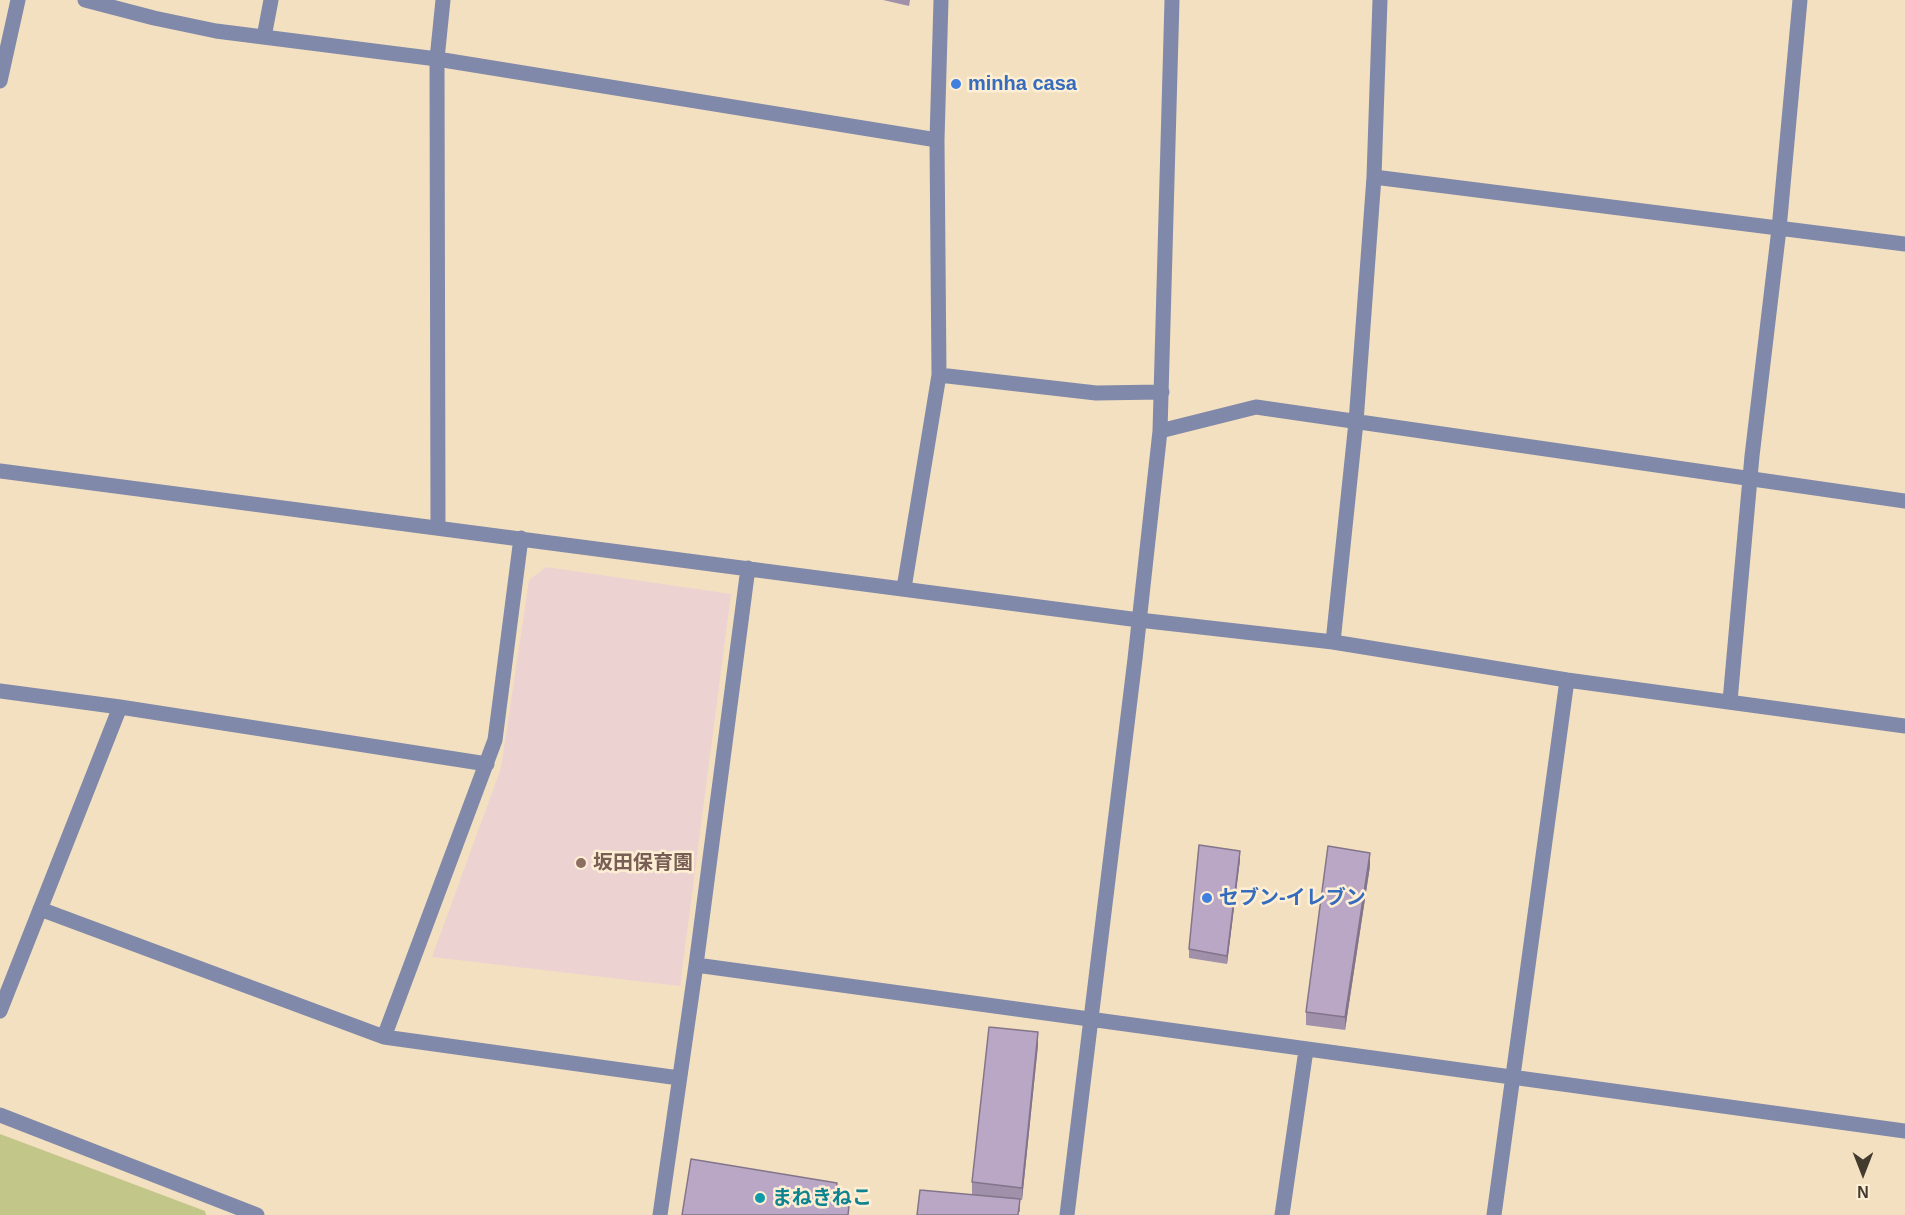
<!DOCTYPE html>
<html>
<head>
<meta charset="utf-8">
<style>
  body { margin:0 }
  #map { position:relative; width:1905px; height:1215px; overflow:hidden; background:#f3e0c0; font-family:Arial,sans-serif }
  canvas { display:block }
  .north { position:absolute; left:1833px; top:1143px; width:60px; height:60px; -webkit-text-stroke:4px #fdeed4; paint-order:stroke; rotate:180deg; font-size:16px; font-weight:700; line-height:24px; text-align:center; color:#423b2e }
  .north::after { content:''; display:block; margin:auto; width:21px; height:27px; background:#423b2e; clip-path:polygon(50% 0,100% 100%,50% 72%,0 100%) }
</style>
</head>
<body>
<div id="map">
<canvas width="1905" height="1215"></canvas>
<div class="north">N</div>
</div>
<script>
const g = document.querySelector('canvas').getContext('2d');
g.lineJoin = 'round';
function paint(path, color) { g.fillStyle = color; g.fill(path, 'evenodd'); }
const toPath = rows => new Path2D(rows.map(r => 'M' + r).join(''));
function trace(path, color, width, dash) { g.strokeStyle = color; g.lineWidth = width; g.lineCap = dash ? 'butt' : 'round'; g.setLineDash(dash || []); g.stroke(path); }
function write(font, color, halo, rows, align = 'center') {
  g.font = font + ' Arial,"Noto Sans JP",sans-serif'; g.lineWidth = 5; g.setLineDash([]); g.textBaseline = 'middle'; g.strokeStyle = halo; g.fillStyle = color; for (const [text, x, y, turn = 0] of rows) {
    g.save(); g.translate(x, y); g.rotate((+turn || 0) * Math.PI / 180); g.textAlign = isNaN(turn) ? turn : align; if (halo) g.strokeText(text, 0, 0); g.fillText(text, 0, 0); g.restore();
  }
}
const education = toPath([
  [546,567,731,594,680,986,432,957,501,768,529,580]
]);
const green = toPath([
  [0,1134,205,1211,206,1215,0,1215]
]);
const minor = toPath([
  [85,0,154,18,216,31,437,59,937,140],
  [264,37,271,0],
  [0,81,18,0],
  [1374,177,1905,244],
  [939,375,1096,393,1162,392],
  [1160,431,1256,407,1905,501],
  [0,471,1139,620,1333,642,1567,680,1905,726],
  [438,527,437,59,443,0],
  [904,588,939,375,937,140,941,0],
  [1333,642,1356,422,1374,177,1380,0],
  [0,691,120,707,487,764],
  [1730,701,1752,456,1779,229,1800,0],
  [40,909,384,1037,679,1078],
  [696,965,1905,1131],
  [0,1011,120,707],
  [384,1037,495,740,521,538],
  [0,1115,257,1215],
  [660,1215,696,965,748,568],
  [1067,1215,1135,659,1160,431,1172,0],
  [1282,1215,1306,1050],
  [1494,1215,1567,680]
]);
const wall = toPath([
  [883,0,910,0,909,6],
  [1240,860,1227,964,1189,958,1189,949],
  [1370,866,1345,1030,1306,1025,1306,1012],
  [1038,1045,1022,1200,1020,1200,1020,1212,972,1195,972,1182]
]);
const shadedWall = toPath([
  [1240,851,1240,860,1227,964,1227,956],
  [1370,853,1370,866,1345,1030,1345,1017],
  [1038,1032,1038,1045,1022,1200,1022,1188]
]);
const building = toPath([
  [1199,845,1240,851,1227,956,1189,949,1199,845],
  [1328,846,1370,853,1345,1017,1306,1012,1328,846],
  [989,1027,1038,1032,1022,1188,972,1182,989,1027],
  [691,1159,837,1183,834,1203,849,1206,848,1215,682,1215,691,1159],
  [920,1190,1020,1199,1018,1215,917,1215,920,1190]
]);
const markers = [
  [956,84,6,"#3f7fe0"],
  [581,863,6,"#8d6e63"],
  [1207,898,6,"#3f7fe0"],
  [760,1198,6,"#0f9aa8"]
];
const shopNames = [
  ["minha casa",968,84],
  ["セブン-イレブン",1219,898]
];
const educationNames = [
  ["坂田保育園",593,863]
];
const cultureNames = [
  ["まねきねこ",772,1198]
];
paint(education, '#ecd2d1');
paint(green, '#c2c688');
trace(minor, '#8089a9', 15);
paint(wall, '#a090a9');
paint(shadedWall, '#82758a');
paint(building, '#baa7c5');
trace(building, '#82758a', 1.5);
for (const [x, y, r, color] of markers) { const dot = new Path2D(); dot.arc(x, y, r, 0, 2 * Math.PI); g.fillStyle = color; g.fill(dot); trace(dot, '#fdeed4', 2); }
write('bold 20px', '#366cbe', '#fdeed4', shopNames, 'left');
write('bold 20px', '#785e54', '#fdeed4', educationNames, 'left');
write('bold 20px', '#0d838f', '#fdeed4', cultureNames, 'left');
</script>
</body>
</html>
